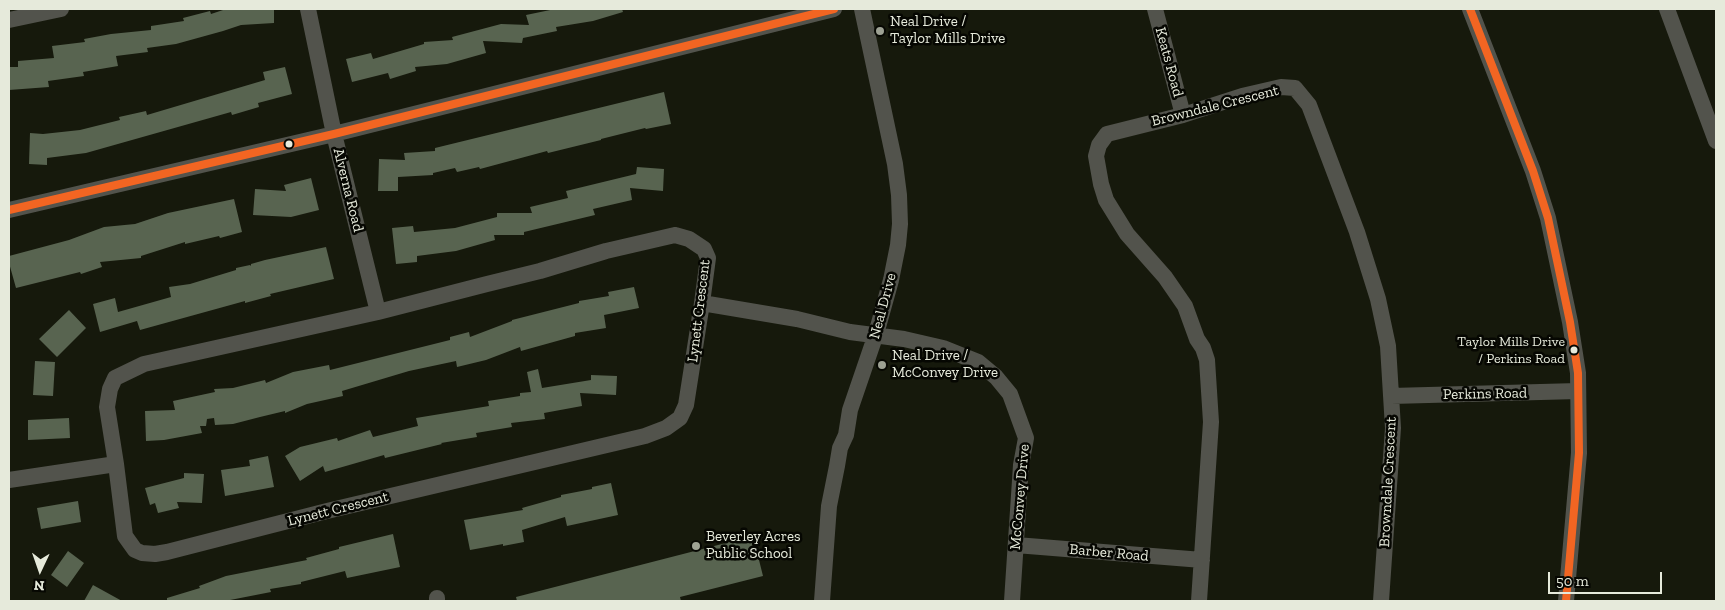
<!DOCTYPE html>
<html>
<head>
<meta charset="utf-8">
<style>
  body { margin:0 }
  #map { position:relative; width:1725px; height:610px; overflow:hidden; background:#16190c; font-family:"Zilla Slab",serif }
  canvas { display:block }
  .frame { position:absolute; inset:0; border:10px solid #e6eadb; pointer-events:none }
  .north { position:absolute; left:15px; top:545px; width:50px; height:50px; -webkit-text-stroke:4px #060702; paint-order:stroke; rotate:183deg; font-size:14px; font-weight:700; line-height:20px; text-align:center; color:#e6eadb }
  .north::after { content:''; display:block; margin:auto; width:18px; height:22px; background:#e6eadb; clip-path:polygon(50% 0,100% 100%,50% 72%,0 100%) }
  .scale { position:absolute; left:1548px; top:572px; width:114px; height:22px; box-sizing:border-box; border:2px solid #e6eadb; border-top:0; padding-left:6px; font-size:15px; line-height:18px; white-space:nowrap; color:#e6eadb; -webkit-text-stroke:4px #060702; paint-order:stroke }
</style>
</head>
<body>
<div id="map">
<canvas width="1725" height="610"></canvas>
<div class="frame"></div>
<div class="north">N</div>
<div class="scale">50 m</div>
</div>
<script>
const g = document.querySelector('canvas').getContext('2d');
g.lineJoin = 'round';
function paint(path, color) { g.fillStyle = color; g.fill(path, 'evenodd'); }
const toPath = rows => new Path2D(rows.map(r => 'M' + r).join(''));
function trace(path, color, width, dash) { g.strokeStyle = color; g.lineWidth = width; g.lineCap = dash ? 'butt' : 'round'; g.setLineDash(dash || []); g.stroke(path); }
function write(font, color, halo, rows, align = 'center') {
  g.font = font + ' "Zilla Slab",serif'; g.lineWidth = 5; g.setLineDash([]); g.textBaseline = 'middle'; g.strokeStyle = halo; g.fillStyle = color; for (const [text, x, y, turn = 0] of rows) {
    g.save(); g.translate(x, y); g.rotate((+turn || 0) * Math.PI / 180); g.textAlign = isNaN(turn) ? turn : align; if (halo) g.strokeText(text, 0, 0); g.fillText(text, 0, 0); g.restore();
  }
}
const building = toPath([
  [226,9,274,9,274,23,241,25,223,31,176,44,147,48,148,52,116,56,118,66,83,72,84,76,48,81,49,87,9,90,9,67,18,67,18,61,54,58,52,46,85,42,84,39,111,34,151,30,151,26,184,21,183,18,210,11,211,14],
  [555,9,622,9,623,12,593,21,556,27,557,31,523,38,522,43,483,41,486,53,447,64,415,67,416,71,390,79,388,73,352,82,346,59,371,53,373,59,424,44,424,42,453,40,452,37,501,24,529,25,526,15],
  [285,67,292,94,258,103,259,107,232,115,231,112,86,153,47,158,47,165,29,164,30,133,43,134,80,130,120,120,119,117,146,111,147,115,265,80,263,72],
  [664,92,671,124,646,129,645,128,601,139,601,140,548,153,547,151,480,169,479,167,457,172,455,168,433,173,433,175,398,177,398,191,378,191,379,159,405,160,404,153,435,151,435,148],
  [637,167,664,169,663,191,630,188,632,200,593,209,595,215,524,232,524,235,494,235,495,240,456,251,417,256,417,262,396,264,392,228,413,226,414,232,455,228,497,217,497,213,532,213,530,207,568,198,566,191,636,174],
  [311,178,319,210,291,217,253,215,255,189,286,191,284,185],
  [234,199,242,232,220,238,219,236,185,244,185,242,141,256,141,258,100,262,102,267,81,274,80,272,16,288,9,263,9,256,69,240,104,227,135,224,168,213],
  [326,247,334,279,270,294,271,296,245,303,245,301,140,330,137,321,100,332,93,304,115,298,118,312,171,297,169,287,190,284,236,270,236,268,250,265,251,266,251,264,265,260],
  [634,287,639,308,604,315,606,328,575,333,575,336,521,351,520,347,486,360,457,367,456,361,409,371,342,391,343,396,307,404,285,413,285,411,260,417,233,424,215,425,214,418,207,419,206,426,200,426,202,433,164,440,146,441,145,411,175,410,173,401,215,392,214,389,233,388,265,380,266,383,293,372,329,365,330,370,450,340,450,337,469,332,470,337,512,321,512,320,579,303,579,301,609,296,608,292],
  [69,310,86,328,57,357,39,339],
  [35,361,55,362,53,396,33,395],
  [538,369,542,388,591,380,591,375,617,376,616,395,580,393,582,406,544,413,545,419,511,423,512,427,476,433,477,437,441,443,442,444,385,458,384,455,325,472,323,466,300,481,285,456,300,447,337,438,338,441,370,430,373,437,418,426,416,418,489,406,488,401,520,396,520,393,531,392,527,372],
  [69,418,70,438,28,440,28,420],
  [268,456,274,487,225,496,221,470,250,466,249,460],
  [184,473,204,474,202,503,177,502,179,508,158,513,155,503,150,505,145,488,184,478],
  [611,483,618,515,567,526,565,517,522,530,524,542,503,546,503,544,470,550,464,520,523,510,522,508,561,497,561,495,592,489,592,487],
  [78,501,81,522,41,529,37,508],
  [393,534,400,567,347,578,345,571,301,582,301,584,270,589,271,592,225,601,167,601,167,598,200,588,199,586,226,576,307,560,306,558,339,549,339,547],
  [753,536,763,576,680,597,681,601,517,601,516,597],
  [68,551,84,563,67,587,51,575],
  [93,585,122,601,84,601]
]);
const minor = toPath([
  [308,9,334,134,378,312],
  [1155,9,1183,115],
  [1470,9,1533,171,1548,218,1570,322,1578,373,1579,453,1566,601],
  [1667,9,1716,141],
  [9,20,61,9],
  [9,210,334,134,834,9],
  [675,235,689,239,704,249,708,258,702,303,686,405,680,418,666,428,645,436,327,511,167,552,155,554,142,553,135,550,125,536,116,464,107,407,110,389,115,378,144,364,378,312,487,284,540,271,606,251,675,235],
  [702,303,797,319,850,332,904,339,943,348,978,362,996,377,1010,394,1026,438,1021,465,1012,601],
  [1391,396,1578,391],
  [9,480,116,464],
  [1016,545,1202,560],
  [437,598,437,601],
  [822,601,829,506,837,466,840,448,846,435,850,410,876,334,891,280,898,245,900,224,899,195,895,164,862,9],
  [1199,601,1211,422,1207,360,1203,348,1197,339,1185,306,1165,277,1127,234,1106,200,1101,184,1096,156,1099,145,1107,134,1183,115,1242,96,1281,87,1295,88,1309,105,1357,232,1378,299,1388,346,1393,428,1381,601]
]);
const bus1 = toPath([
  [1470,9,1533,171,1548,218,1570,322,1578,373,1579,453,1566,601],
  [9,210,334,134,834,9]
]);
const markers = [
  [880,31,5,"#9da193"],
  [289,144,4.5,"#e6eadb"],
  [1574,350,4.5,"#e6eadb"],
  [882,365,5,"#9da193"],
  [696,546,5,"#9da193"]
];
const busNames = [
  ["Taylor Mills Drive",1565,342],
  ["/ Perkins Road",1565,359]
];
const poiNames = [
  ["Neal Drive /",890,22],
  ["Taylor Mills Drive",890,39],
  ["Neal Drive /",892,356],
  ["McConvey Drive",892,373],
  ["Beverley Acres",706,537],
  ["Public School",706,554]
];
const streetNames = [
  ["Keats Road",1169,62,75],
  ["Browndale Crescent",1215,106,-14],
  ["Alverna Road",348,190,76],
  ["Neal Drive",883,306,-75],
  ["Lynett Crescent",699,311,-83],
  ["Perkins Road",1485,394,-1],
  ["Browndale Crescent",1388,482,-87],
  ["McConvey Drive",1020,497,-85],
  ["Lynett Crescent",338,509,-14],
  ["Barber Road",1109,553,5]
];
paint(building, '#586450');
trace(minor, '#52534c', 16);
trace(bus1, '#f26522', 8);
for (const [x, y, r, color] of markers) { const dot = new Path2D(); dot.arc(x, y, r, 0, 2 * Math.PI); g.fillStyle = color; g.fill(dot); trace(dot, '#060702', 2); }
write('14px', '#e6eadb', '#060702', busNames, 'right');
write('15px', '#e6eadb', '#060702', poiNames, 'left');
write('15px', '#e6eadb', '#060702', streetNames);
</script>
</body>
</html>
